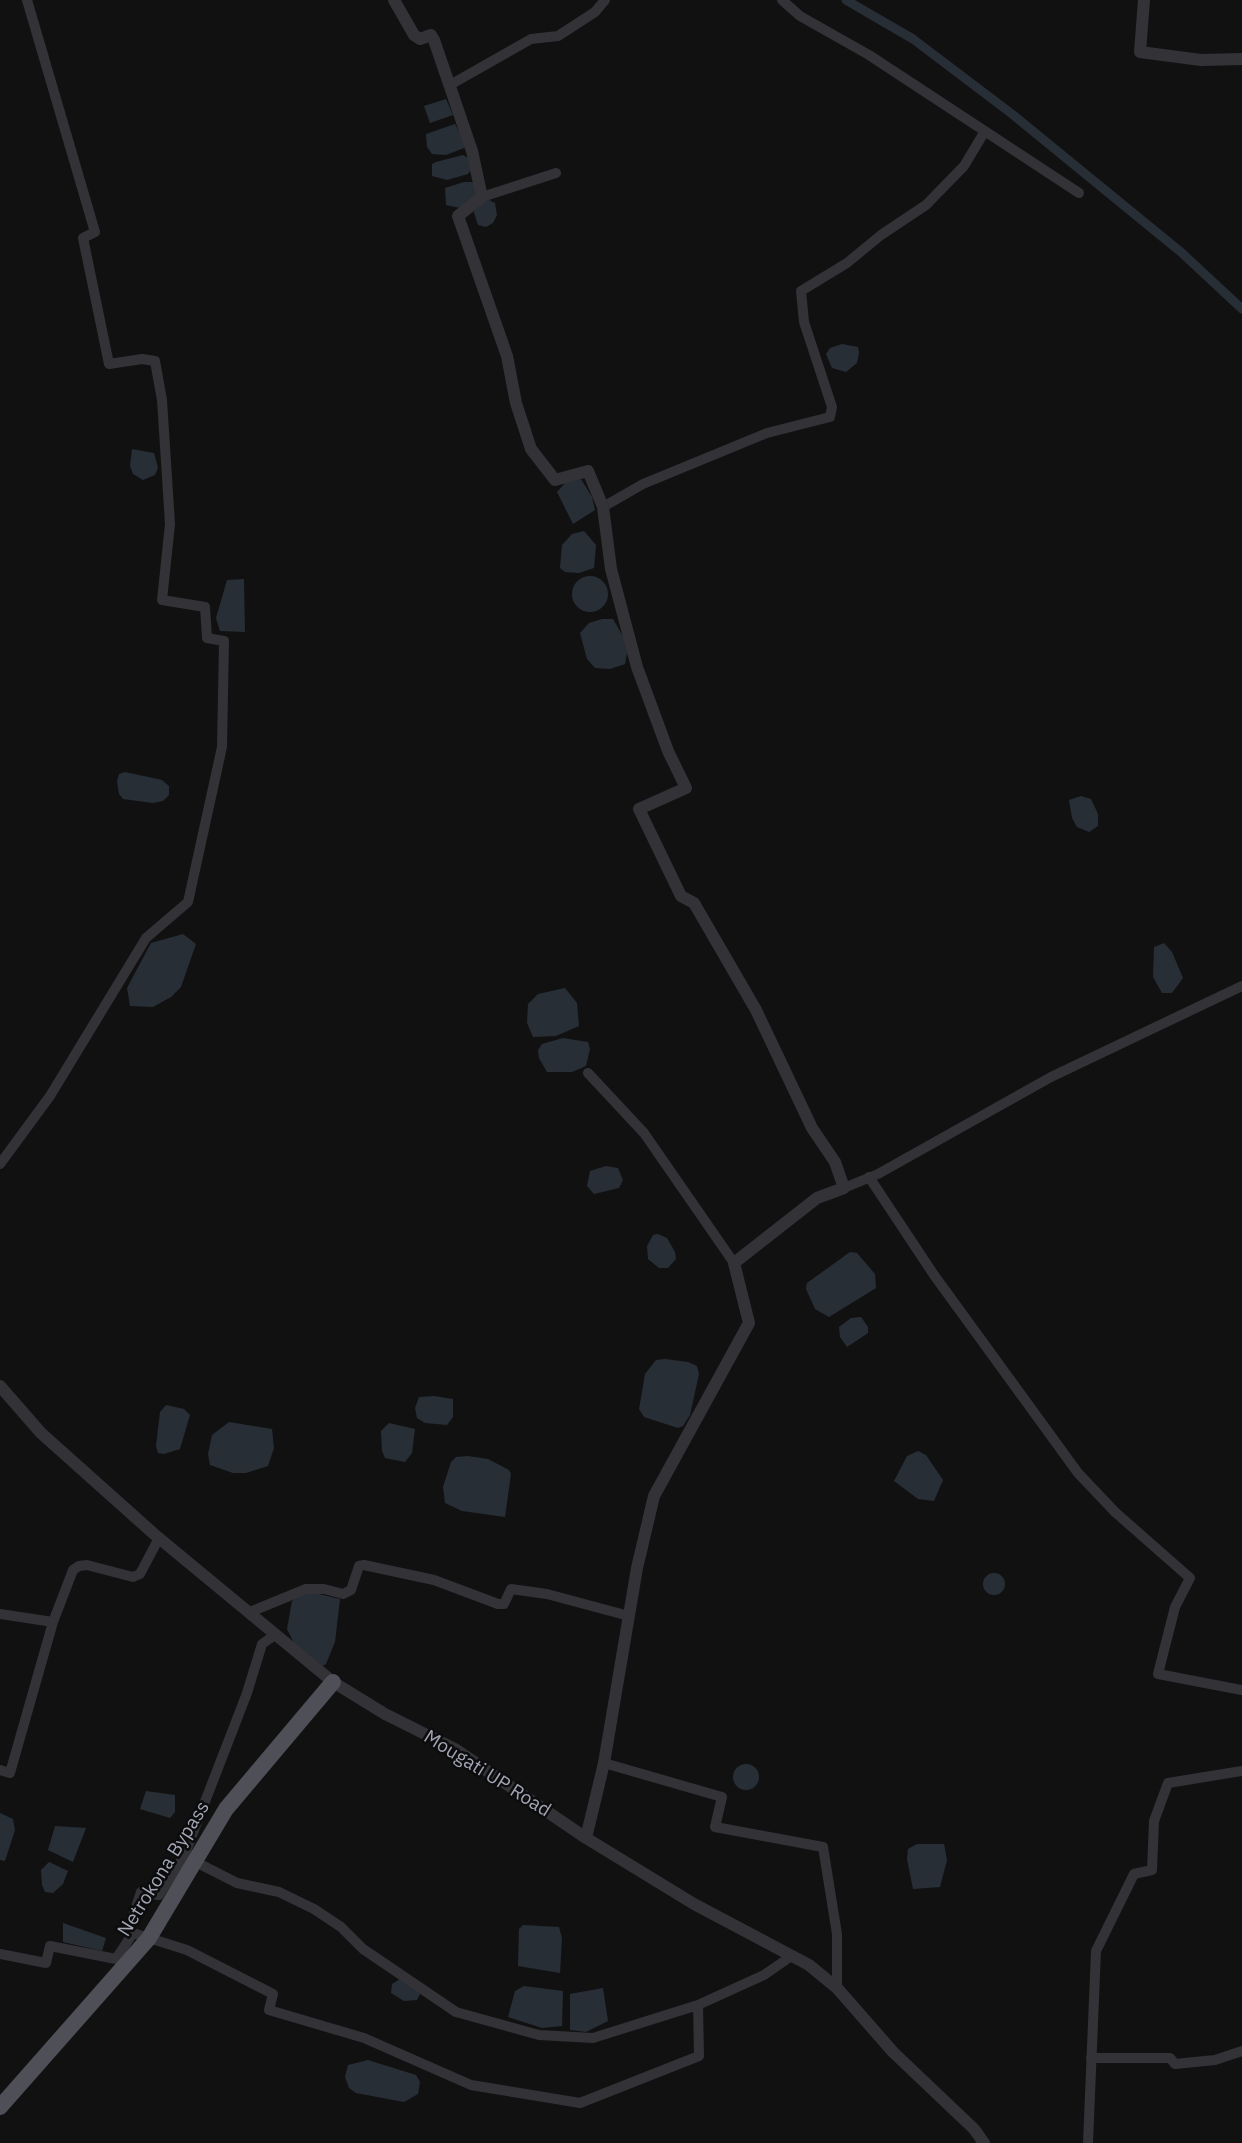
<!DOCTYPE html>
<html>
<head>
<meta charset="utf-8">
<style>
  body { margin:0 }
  canvas { display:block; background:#111112 }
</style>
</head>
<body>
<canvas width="1242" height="2143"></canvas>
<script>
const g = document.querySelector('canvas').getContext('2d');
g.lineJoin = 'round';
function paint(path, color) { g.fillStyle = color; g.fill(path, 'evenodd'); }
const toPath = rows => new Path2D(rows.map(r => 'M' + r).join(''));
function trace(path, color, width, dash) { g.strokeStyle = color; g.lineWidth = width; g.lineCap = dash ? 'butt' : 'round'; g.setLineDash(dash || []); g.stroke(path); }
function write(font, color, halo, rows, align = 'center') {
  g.font = font + ' "IBM Plex Sans",sans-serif'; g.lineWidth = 5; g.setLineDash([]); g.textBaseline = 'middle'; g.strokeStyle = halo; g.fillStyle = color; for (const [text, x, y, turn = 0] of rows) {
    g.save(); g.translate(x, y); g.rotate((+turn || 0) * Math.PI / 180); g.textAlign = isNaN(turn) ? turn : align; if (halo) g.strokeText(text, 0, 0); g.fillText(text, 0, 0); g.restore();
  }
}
const water = toPath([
  [446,99,453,115,430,123,424,106],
  [455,124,466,145,464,148,446,155,432,154,427,147,426,134],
  [463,155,470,159,472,168,468,174,447,180,432,176,432,164,436,162],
  [464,182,474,182,478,194,460,208,446,205,445,188],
  [487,199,495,203,497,215,493,223,486,227,478,225,474,213,475,207],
  [842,344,858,347,859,353,857,363,846,372,832,368,826,354,830,348],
  [132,449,154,453,158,468,155,475,143,480,133,474,130,466],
  [581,479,592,497,595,510,573,524,557,492,566,482],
  [584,531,596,545,594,568,579,573,565,572,560,568,562,545,572,534],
  '572 594a18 18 0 1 1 36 0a18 18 0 1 1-36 0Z',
  [244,579,245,632,220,631,216,618,227,580],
  [602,619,613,619,624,638,627,653,625,664,610,669,595,668,587,659,580,633,589,623],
  [125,772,162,780,169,786,169,795,163,801,153,803,123,799,119,794,117,781,119,774],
  [1081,796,1091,799,1098,814,1098,826,1089,832,1077,827,1072,818,1069,800],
  [183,934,196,944,181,987,171,997,153,1007,130,1006,127,988,151,943],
  [1164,943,1172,952,1183,978,1172,993,1162,993,1153,977,1154,947],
  [565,988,577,1003,579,1026,556,1036,533,1037,527,1023,528,1004,538,994],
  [563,1038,588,1042,590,1049,586,1066,572,1072,547,1072,539,1058,538,1050,542,1044],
  [606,1166,618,1168,623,1180,619,1188,594,1194,587,1186,590,1171],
  [658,1234,667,1238,675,1252,676,1259,668,1268,659,1268,648,1259,647,1246,653,1235],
  [850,1252,857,1253,875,1274,876,1288,829,1317,815,1309,806,1289,807,1283],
  [861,1317,868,1327,868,1333,847,1347,840,1337,839,1327,851,1318],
  [665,1359,688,1362,697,1366,699,1374,690,1415,683,1426,678,1428,644,1417,639,1409,645,1374,656,1360],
  [434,1396,453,1399,453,1417,447,1425,425,1423,417,1418,415,1408,419,1397],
  [166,1405,184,1409,190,1415,180,1449,164,1454,158,1453,156,1446,160,1412],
  [229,1422,272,1429,274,1448,268,1466,246,1473,233,1473,210,1465,208,1454,212,1435],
  [389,1423,415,1429,412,1453,405,1462,385,1458,382,1451,381,1431],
  [918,1451,926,1455,943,1480,934,1501,918,1499,894,1481,907,1456],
  [468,1456,488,1459,509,1470,511,1474,505,1517,462,1511,445,1503,443,1487,451,1462,456,1457],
  '983 1584a11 11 0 1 1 22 0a11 11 0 1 1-22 0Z',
  [306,1591,340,1599,335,1642,326,1664,322,1666,294,1643,287,1629,292,1601],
  '733 1777a13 13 0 1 1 26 0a13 13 0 1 1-26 0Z',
  [146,1791,175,1795,175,1812,170,1818,140,1809],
  [0,1813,13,1819,15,1830,5,1861,0,1860],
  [55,1826,86,1828,73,1862,48,1850],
  [917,1844,944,1844,947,1860,940,1887,913,1889,907,1859,908,1849],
  [49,1862,68,1871,63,1884,53,1893,45,1892,42,1885,41,1870],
  [63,1923,106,1938,102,1951,63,1942],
  [523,1925,559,1927,562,1938,560,1973,518,1966,519,1929],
  [400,1979,417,1988,420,1994,417,2000,404,2001,391,1993,392,1984],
  [524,1986,563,1991,562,2026,542,2028,508,2017,515,1991],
  [603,1988,608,2021,586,2032,570,2030,570,1994],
  [368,2060,416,2075,420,2082,418,2094,404,2102,356,2093,349,2088,345,2077,348,2065]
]);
const canal = toPath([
  [846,0,913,39,1012,114,1182,253,1242,309]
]);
const minor = toPath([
  [782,0,800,16,869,55,1079,193],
  [450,85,531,39,558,36,595,12,605,0],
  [482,197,556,173],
  [603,507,643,484,767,433,830,417,832,407,804,322,801,291,847,263,881,235,926,205,964,166,985,131],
  [588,1073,644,1133,734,1263],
  [0,1164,50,1096,146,938,188,902,222,747,224,641,207,638,205,607,162,600,170,524,162,400,155,361,142,359,109,364,83,238,95,232,27,0],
  [869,1177,934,1275,1078,1473,1115,1512,1190,1578,1175,1607,1158,1674,1242,1690],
  [844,1188,878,1174,1051,1077,1242,986],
  [250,1612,306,1589,324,1589,343,1594,351,1590,359,1566,364,1565,434,1580,498,1604,504,1604,511,1589,547,1594,629,1616],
  [0,1614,53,1622],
  [275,1635,262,1644,247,1693,184,1856,237,1883,279,1892,314,1909,341,1927,363,1949,456,2012,539,2035,593,2038,698,2005,764,1975,790,1957],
  [604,1763,722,1797,715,1827,823,1847,837,1934,837,1988],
  [0,1770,10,1773,53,1622,73,1570,79,1566,87,1565,133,1577,140,1574,159,1538],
  [133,1933,128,1930,141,1892,159,1895,184,1856],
  [0,1954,46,1963,50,1946,116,1959,133,1933,187,1950,273,1994,269,2010,364,2038,471,2085,580,2103,699,2056,698,2005],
  [1091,2058,1170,2058,1175,2064,1215,2060,1242,2051],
  [1088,2143,1096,1951,1134,1874,1152,1870,1154,1821,1168,1783,1242,1771]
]);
const tertiary = toPath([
  [394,0,414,35,420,39,431,35,434,40,472,151,482,197,458,216,507,356,516,403,531,449,555,480,588,471,603,507,611,569,637,667,668,751,686,788,639,809,681,896,694,903,756,1010,812,1128,835,1162,844,1188,817,1198,734,1263,749,1323,654,1496,637,1568,604,1763,586,1838],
  [1144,0,1140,52,1201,60,1242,59],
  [0,1386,41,1433,154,1534,333,1682,385,1714,455,1749,586,1838,694,1904,809,1965,837,1988,893,2052,974,2129,984,2143]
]);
const primary = toPath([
  [0,2107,149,1938,226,1809,333,1682]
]);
const streetNames = [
  ["Mougati UP Road",487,1774,32],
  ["Netrokona Bypass",164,1869,-58]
];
paint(water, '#272e36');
trace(canal, '#272e36', 9);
trace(minor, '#323237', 10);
trace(tertiary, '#323237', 12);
trace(primary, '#4e4f57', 16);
write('19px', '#a1a5b4', '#0c0c0d', streetNames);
</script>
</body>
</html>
